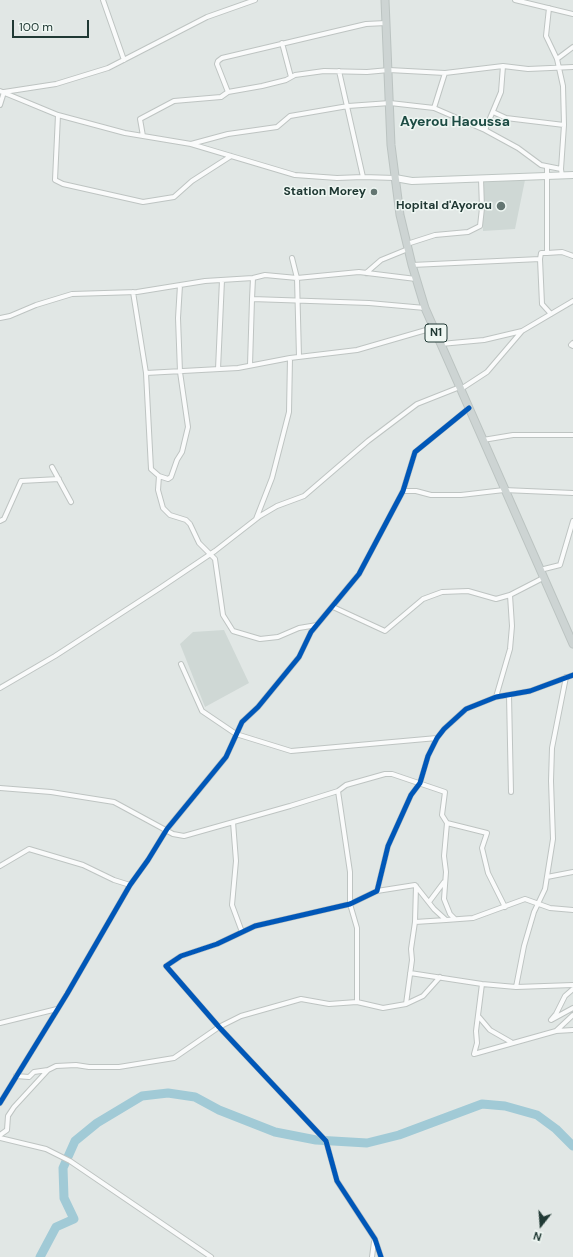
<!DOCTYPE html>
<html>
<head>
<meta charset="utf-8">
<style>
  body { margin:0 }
  #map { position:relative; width:573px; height:1257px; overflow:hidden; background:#e1e7e5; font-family:"DM Sans",sans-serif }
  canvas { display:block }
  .north { position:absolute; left:521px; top:1205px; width:40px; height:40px; -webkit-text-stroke:3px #eff7f3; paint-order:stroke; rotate:197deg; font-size:11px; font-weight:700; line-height:16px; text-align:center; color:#203934 }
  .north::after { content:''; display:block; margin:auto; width:14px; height:18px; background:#203934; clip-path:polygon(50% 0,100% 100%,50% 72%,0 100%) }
  .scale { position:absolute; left:12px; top:20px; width:77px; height:18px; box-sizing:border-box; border:2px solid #203934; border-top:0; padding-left:5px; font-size:12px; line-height:14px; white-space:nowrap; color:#203934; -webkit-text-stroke:3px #eff7f3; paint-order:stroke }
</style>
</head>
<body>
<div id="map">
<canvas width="573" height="1257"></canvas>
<div class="north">N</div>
<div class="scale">100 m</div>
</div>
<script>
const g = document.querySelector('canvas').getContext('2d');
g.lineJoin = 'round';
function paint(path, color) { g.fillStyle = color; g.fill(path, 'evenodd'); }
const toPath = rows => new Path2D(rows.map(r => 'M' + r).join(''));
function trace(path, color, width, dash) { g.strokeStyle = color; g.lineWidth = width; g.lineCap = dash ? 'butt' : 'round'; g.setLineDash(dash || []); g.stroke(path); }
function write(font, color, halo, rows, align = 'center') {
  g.font = font + ' "DM Sans",sans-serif'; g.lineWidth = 3; g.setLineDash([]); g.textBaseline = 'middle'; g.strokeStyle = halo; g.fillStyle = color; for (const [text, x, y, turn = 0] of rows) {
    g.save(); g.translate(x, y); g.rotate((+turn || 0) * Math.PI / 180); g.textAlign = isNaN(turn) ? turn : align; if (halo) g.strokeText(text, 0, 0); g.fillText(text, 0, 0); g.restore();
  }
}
const built = toPath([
  [525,180,515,229,483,231,482,182],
  [224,630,249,683,205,707,180,644,193,632]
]);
const river = toPath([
  [40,1257,56,1227,74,1219,64,1198,63,1168,75,1141,97,1123,142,1096,168,1093,195,1097,219,1110,275,1132,316,1140,367,1143,399,1135,482,1104,505,1106,537,1115,556,1129,573,1146]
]);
const street = toPath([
  [103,0,124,60],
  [515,0,573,14],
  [549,8,546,36,557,59,563,86,564,125,561,169],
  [282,43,291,77],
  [557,59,573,47],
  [339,71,363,177],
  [0,91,58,115,125,133,191,144,295,175,337,178,363,177,395,178],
  [228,92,217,64,218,61,222,58,366,24,386,23],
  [0,105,4,92,56,84,108,68,207,17,255,0],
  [434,108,445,73],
  [493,112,506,118,564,125],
  [58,115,55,180,63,184,143,202,174,197,192,181,231,156],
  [485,130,501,92,503,66],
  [143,136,140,119,174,101,221,97,228,92,262,86,286,80,295,75,324,71,367,72,389,70,445,73,503,66,528,69,573,67],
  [191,144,228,134,277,127,290,116,348,106,390,103,434,108,485,130,518,148,541,165,561,169,562,176],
  [547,167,547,253],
  [407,244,435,235,468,232,480,226,482,208,481,179],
  [292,258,297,278,299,357],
  [540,259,542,304,551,314],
  [412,265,540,259,541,253,547,253,562,252,573,256],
  [366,273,381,260,408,249],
  [253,278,252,299,369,303,425,308],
  [133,292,146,373,238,368,290,358,357,350,433,328],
  [0,318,10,316,36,305,72,294,137,292,205,281,253,278,265,275,297,278,359,272,416,279],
  [573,343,571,345,573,346],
  [441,344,484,340,522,331,573,301],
  [250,365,252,299],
  [218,369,222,280],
  [146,373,151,469,159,476,158,490,163,508,170,515,186,520,190,524,199,543,215,559,223,615,233,631,260,639,278,637,299,628,317,625],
  [461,389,487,372,522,331],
  [483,440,513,435,573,435],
  [52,467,71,502],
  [159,476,168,479,171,477,177,460,182,452,188,427,180,372,178,318,180,285],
  [403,491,416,491,431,495,461,495,504,490,573,493],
  [256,519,272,478,289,412,290,358],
  [0,521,4,519,21,481,59,479],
  [540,570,560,565,573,521],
  [333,607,385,631,423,599,442,592,468,591,496,599,510,595],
  [181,664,202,711,236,734,291,751,437,738],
  [0,688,55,656,160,588,215,551,260,516,277,506,304,496,368,441,417,404,460,387],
  [509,695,511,792],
  [496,697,510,649,512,626,510,595,543,578],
  [0,788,51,792,114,802,173,834,184,836,290,806,338,791,346,785,385,774,392,774,445,792,442,815,447,823,487,833,482,848,488,873,505,907],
  [338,791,350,872,350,904,357,928,357,1002,383,1008,406,1004,423,996,440,977],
  [233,822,236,861,232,905,242,932],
  [447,823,444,856,446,872,444,899,450,914,455,919],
  [0,866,29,849,83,865,114,880,130,885],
  [547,877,573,872],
  [377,891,415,885,434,909,446,920,473,918,525,899,550,908,573,910],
  [429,902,444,882],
  [415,922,446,920],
  [410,973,482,984,516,987,573,985],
  [516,987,524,946,534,912,545,889,553,839,551,781,552,748,566,677],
  [573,989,565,996,556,1014,551,1020,573,1008],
  [406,1004,412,960,411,949,415,922,416,886],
  [479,1017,490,1030,511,1042],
  [0,1023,57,1009],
  [556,1031,573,1030],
  [474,1054,556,1031,573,1015],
  [474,1054,477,1043,476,1031,482,984],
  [16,1076,29,1077,34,1072,48,1070,56,1066,76,1065,89,1067,119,1067,174,1058,219,1027,241,1016,301,999,329,1004,357,1002],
  [0,1103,67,994,130,885,148,860,167,829,226,757,242,722,258,707,299,657,311,632,359,574,403,491,415,452,469,408],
  [0,1135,7,1130,8,1116,14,1107,48,1070],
  [0,1138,46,1149,70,1161,211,1257],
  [372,1257,374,1242],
  [381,1257,375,1239,337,1181,326,1141,219,1027,166,966,181,956,217,944,255,926,350,904,377,891,388,846,411,795,420,783,428,756,437,738,444,729,466,709,496,697,530,691,573,675]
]);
const secondary = toPath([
  [395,178,412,181,573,175]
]);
const primary = toPath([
  [385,0,391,145,400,215,412,265,425,308,573,644]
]);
const cycleway = toPath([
  [0,1103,67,994,130,885,148,860,167,829,226,757,242,722,258,707,299,657,311,632,359,574,403,491,415,452,469,408],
  [381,1257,375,1239,337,1181,326,1141,219,1027,166,966,181,956,217,944,255,926,350,904,377,891,388,846,411,795,420,783,428,756,437,738,444,729,466,709,496,697,530,691,573,675]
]);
const markers = [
  [374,192,4,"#647672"],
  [501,206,5,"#647672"]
];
const shields = [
  [436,333,22]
];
const shieldNames = [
  ["N1",436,333]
];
const poiNames = [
  ["Station Morey",366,192],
  ["Hopital d'Ayorou",492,206]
];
const quarterNames = [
  ["Ayerou Haoussa",455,122]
];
paint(built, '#cfd8d5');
trace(river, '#a1cad6', 9);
trace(street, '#bec4c2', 6);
trace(secondary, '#bdc5c2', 8);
trace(primary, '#bbc3c1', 9);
trace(street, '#fafbfb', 4);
trace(secondary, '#fafbfb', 6);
trace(primary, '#cdd4d3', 7);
trace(cycleway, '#0057b8', 5);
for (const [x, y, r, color] of markers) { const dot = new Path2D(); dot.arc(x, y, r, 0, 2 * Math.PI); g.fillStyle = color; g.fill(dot); trace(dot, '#eff7f3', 1.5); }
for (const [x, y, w] of shields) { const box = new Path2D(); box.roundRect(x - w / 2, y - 9, w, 18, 3); g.fillStyle = '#eff7f3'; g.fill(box); trace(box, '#203934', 1); }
write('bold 11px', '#203934', null, shieldNames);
write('bold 12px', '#203934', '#eff7f3', poiNames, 'right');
write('bold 14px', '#1c4b43', '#eff7f3', quarterNames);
</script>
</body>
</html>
